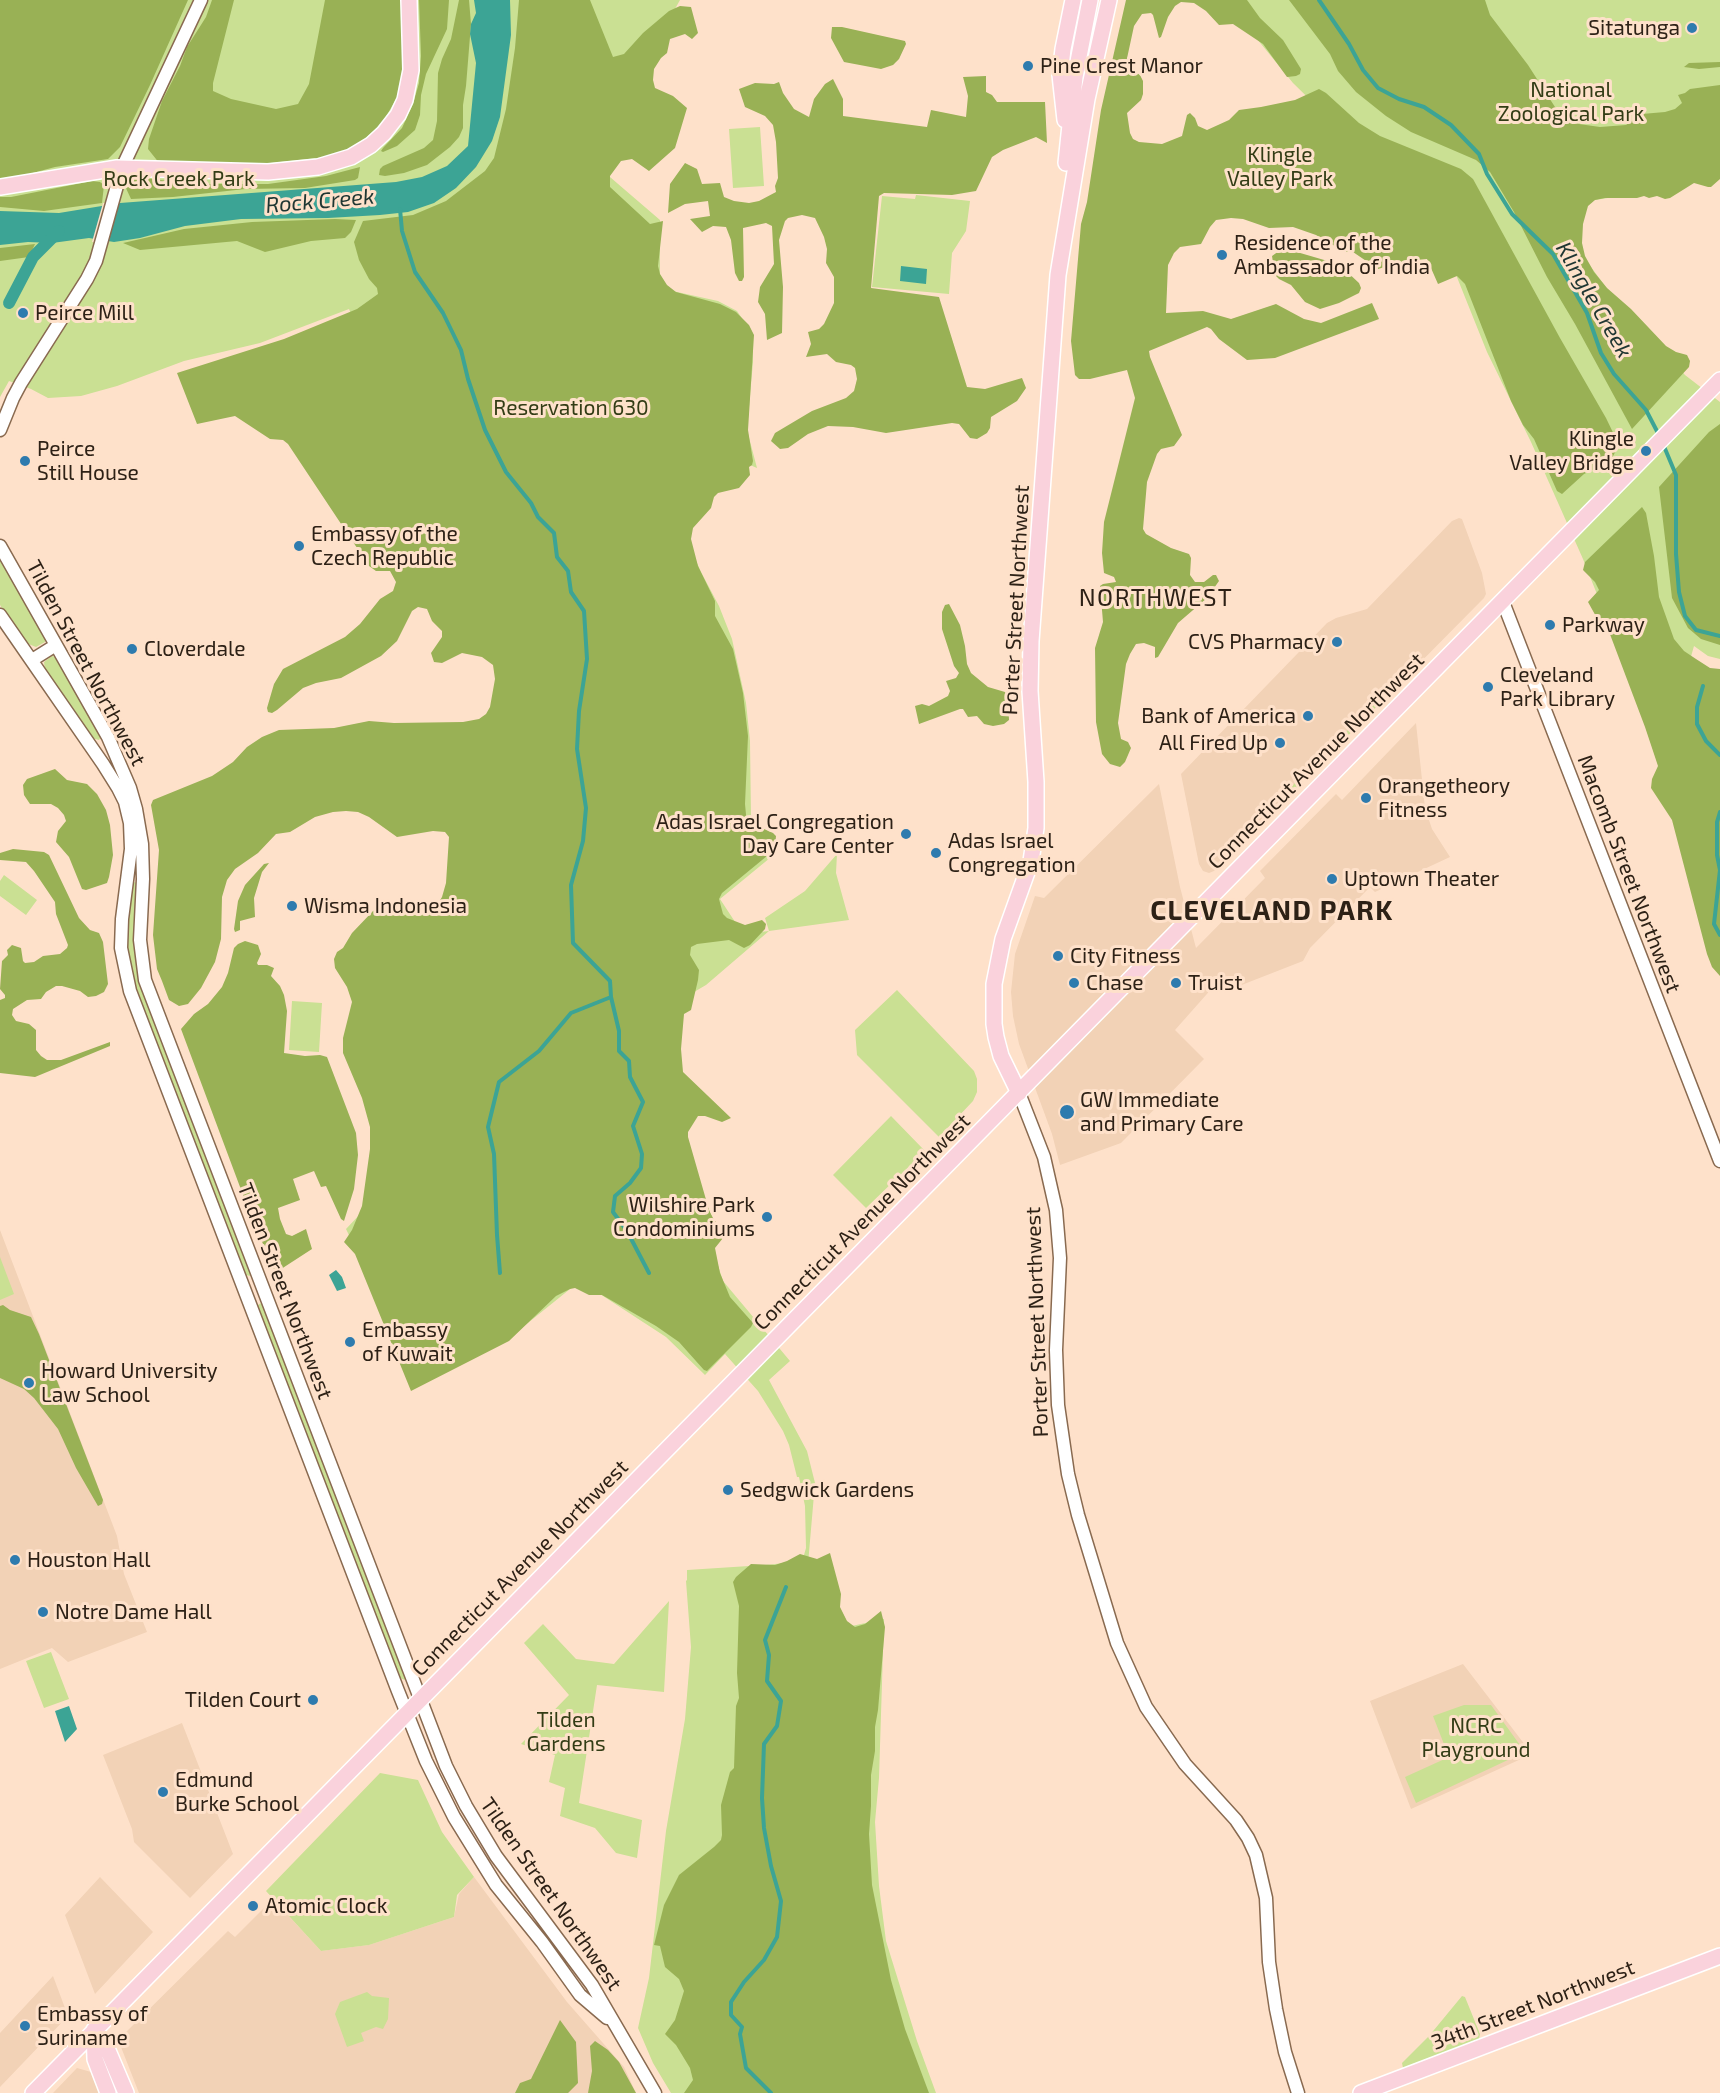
<!DOCTYPE html>
<html>
<head>
<meta charset="utf-8">
<style>
  body { margin:0 }
  canvas { display:block; background:#fee1ca }
</style>
</head>
<body>
<canvas width="1720" height="2093"></canvas>
<script>
const g = document.querySelector('canvas').getContext('2d');
g.lineJoin = 'round';
function paint(path, color) { g.fillStyle = color; g.fill(path, 'evenodd'); }
const toPath = rows => new Path2D(rows.map(r => 'M' + r).join(''));
function trace(path, color, width, dash) { g.strokeStyle = color; g.lineWidth = width; g.lineCap = dash ? 'butt' : 'round'; g.setLineDash(dash || []); g.stroke(path); }
function write(font, color, halo, rows, align = 'center') {
  g.font = font + ' "Exo 2",sans-serif'; g.lineWidth = 6; g.setLineDash([]); g.textBaseline = 'middle'; g.strokeStyle = halo; g.fillStyle = color; for (const [text, x, y, turn = 0] of rows) {
    g.save(); g.translate(x, y); g.rotate((+turn || 0) * Math.PI / 180); g.textAlign = isNaN(turn) ? turn : align; if (halo) g.strokeText(text, 0, 0); g.fillText(text, 0, 0); g.restore();
  }
}
const built = toPath([
  [1459,518,1462,519,1482,573,1486,594,1484,598,1214,871,1209,873,1203,871,1199,864,1181,774,1327,623,1336,618,1367,609,1452,521],
  [1416,723,1425,808,1432,829,1450,857,1375,892,1370,887,1310,948,1303,961,1239,986,1214,986,1175,1030,1204,1059,1121,1143,1060,1165,1052,1134,1019,1044,1013,1016,1011,992,1015,954,1035,896,1044,898,1159,784,1180,887,1196,948,1265,878,1260,871,1336,794,1342,800],
  [0,1230,117,1536,124,1574,147,1632,68,1662,52,1648,0,1669],
  [1463,1664,1532,1754,1411,1809,1370,1701],
  [182,1723,233,1854,190,1898,134,1842,132,1829,103,1755],
  [100,1877,153,1932,95,1994,65,1915],
  [474,1877,567,2002,624,2067,636,2093,139,2093,119,2042,121,2037,228,1931,235,1937,273,1899,321,1951,369,1945,454,1917,459,1894],
  [53,1976,68,2016,0,2087,0,2033],
  [77,2068,91,2072,99,2093,53,2093]
]);
const green = toPath([
  [0,0,680,0,661,34,596,165,660,220,660,275,668,290,718,301,737,311,752,333,753,362,747,430,757,468,727,455,677,519,701,572,719,606,732,639,746,703,750,741,751,819,773,838,776,853,720,899,743,934,769,931,765,918,805,891,837,854,836,873,849,920,769,931,706,985,682,999,670,1072,702,1216,723,1281,790,1361,769,1380,807,1451,815,1483,808,1564,847,1627,884,1619,879,1778,875,1822,879,1886,886,1941,917,2041,936,2093,671,2093,653,2063,638,2028,649,1978,666,1831,685,1719,691,1647,686,1581,687,1580,687,1570,749,1566,748,1569,755,1566,785,1563,804,1555,806,1548,805,1506,799,1477,797,1477,789,1445,783,1431,758,1391,725,1354,705,1375,666,1337,580,1281,503,1343,364,1266,346,1229,362,1212,511,692,349,309,260,343,184,361,117,386,81,396,48,398,31,389,9,381,0,397],
  [1229,0,1720,0,1720,173,1672,188,1563,205,1574,244,1608,290,1670,357,1685,375,1720,402,1720,659,1708,656,1694,646,1684,681,1616,642,1583,559,1531,442,1487,352,1430,210,1351,140,1293,83,1248,28],
  [760,127,764,186,733,188,729,129],
  [916,195,970,201,966,231,952,253,949,294,872,287,882,196,915,199],
  [0,553,46,632,45,642,36,647,26,643,0,605],
  [52,656,59,658,102,735,99,740,92,738,45,670,44,662],
  [1402,676,1405,678,1323,761,1318,756,1321,753,1323,755],
  [1311,764,1316,768,1282,803,1279,799,1309,769,1307,767],
  [4,875,37,900,26,915,0,896,0,881],
  [132,882,140,883,137,942,253,1272,250,1276,246,1275,243,1271,136,993,128,959,126,941,126,918],
  [897,990,974,1071,977,1079,977,1092,973,1101,939,1137,857,1055,855,1030],
  [292,1001,322,1003,319,1052,289,1050],
  [891,1116,925,1151,866,1208,833,1175],
  [0,1257,14,1294,0,1300],
  [261,1303,265,1304,409,1677,405,1680,398,1677,258,1310,258,1305],
  [669,1601,664,1692,597,1685,579,1803,642,1820,637,1858,616,1853,595,1828,560,1816,565,1788,549,1782,555,1755,521,1744,569,1695,524,1643,543,1624,576,1659,614,1664],
  [51,1652,69,1699,44,1708,26,1661],
  [1464,1705,1491,1705,1525,1752,1416,1803,1405,1777,1449,1757,1433,1716],
  [380,1773,418,1780,442,1832,474,1877,457,1895,454,1917,369,1945,321,1951,266,1891],
  [367,1992,372,1996,389,1998,388,2019,383,2029,376,2027,361,2033,364,2041,347,2047,335,2014,340,2002],
  [1462,1996,1465,1997,1480,2034,1479,2039,1403,2068,1402,2063,1429,2036]
]);
const forest = toPath([
  [0,0,188,0,150,85,120,147,108,159,55,167,14,178,0,178],
  [212,0,234,0,213,83,213,91,231,99,276,109,298,104,309,84,325,0,403,0,403,79,401,90,383,122,359,144,339,154,327,157,252,165,160,164,148,149,149,139,162,101,180,66,187,47,206,17],
  [419,0,449,0,447,29,426,74,421,95,420,115,415,130,397,146,383,152,381,151,383,148,402,128,413,104,419,83,421,56],
  [459,0,469,0,471,24,466,86,463,105,463,128,459,137,450,147,427,165,404,173,385,176,379,175,380,169,383,166,424,148,433,140,437,121,438,73,442,59,451,39],
  [519,0,590,0,613,57,624,54,643,33,669,11,680,6,691,7,698,33,692,39,685,34,670,39,667,53,661,58,654,69,653,80,655,88,673,96,687,108,675,148,649,171,632,159,621,161,610,176,610,187,650,224,663,221,658,266,660,274,667,285,676,292,720,304,736,312,749,325,754,335,748,430,753,461,752,465,749,467,750,475,739,488,718,493,714,497,711,508,693,528,691,539,698,566,715,601,715,616,733,649,743,693,748,736,745,804,747,825,752,828,764,829,773,833,776,836,775,847,773,851,722,893,719,899,723,914,727,918,745,925,762,920,766,924,765,929,750,945,744,948,729,940,697,944,691,947,690,955,699,970,698,980,691,1010,684,1014,681,1049,683,1072,731,1118,722,1122,705,1116,698,1116,688,1132,688,1137,709,1210,714,1220,727,1233,715,1248,720,1273,730,1297,753,1323,751,1327,707,1371,704,1370,679,1342,656,1326,602,1295,589,1295,575,1288,570,1289,556,1296,509,1341,411,1391,355,1254,344,1242,352,1230,362,1206,370,1149,370,1127,362,1098,343,1053,343,1038,352,1002,347,987,335,968,334,959,337,952,343,948,352,933,373,911,382,907,400,913,417,914,436,907,442,897,446,883,449,837,445,832,433,831,397,837,369,817,358,812,346,811,333,812,315,817,290,832,276,834,258,853,235,869,227,880,222,897,221,939,215,962,201,988,188,1004,179,1006,169,1000,162,981,157,969,153,935,159,850,151,805,153,800,212,776,233,762,247,747,262,737,279,730,334,728,369,721,394,723,463,722,479,719,486,714,490,707,495,679,493,665,482,657,462,653,442,663,434,662,431,653,442,637,442,631,432,621,427,609,418,607,412,611,397,641,381,656,341,678,316,683,303,688,277,710,272,713,268,712,267,708,274,684,283,669,345,637,360,624,380,599,393,591,396,582,390,571,376,571,369,566,288,444,283,440,270,439,235,416,197,424,177,373,284,339,357,309,378,294,377,288,369,279,359,260,354,242,363,221,413,215,446,201,485,171,494,158,506,109,515,48],
  [1126,0,1247,0,1260,18,1283,40,1301,69,1300,74,1296,76,1287,77,1263,44,1233,24,1219,25,1206,11,1194,3,1181,2,1175,6,1168,17,1161,37,1159,38,1153,15,1151,13,1142,14,1134,26,1126,63,1129,68,1140,75,1143,81,1143,94,1141,100,1127,113,1130,133,1133,139,1139,142,1162,144,1182,136,1187,115,1190,113,1195,118,1198,126,1207,130,1229,120,1239,110,1261,107,1295,100,1319,89,1326,93,1359,123,1380,136,1461,169,1473,179,1560,338,1606,418,1619,445,1612,458,1607,463,1584,474,1562,494,1557,491,1534,439,1523,425,1511,401,1465,284,1457,276,1438,284,1427,259,1405,261,1378,269,1353,252,1345,252,1316,235,1293,227,1269,228,1243,219,1231,218,1216,220,1210,227,1201,244,1180,247,1174,253,1168,265,1166,313,1203,311,1231,319,1276,304,1304,319,1321,323,1372,303,1379,319,1275,358,1247,360,1219,339,1211,329,1207,327,1149,351,1150,357,1182,435,1174,446,1161,449,1157,454,1147,482,1143,529,1146,534,1171,548,1189,554,1191,558,1190,575,1195,582,1204,582,1213,575,1216,575,1219,581,1207,598,1178,623,1158,657,1155,658,1155,647,1144,643,1136,644,1130,654,1126,664,1118,723,1121,739,1128,742,1131,748,1125,762,1120,767,1110,764,1102,754,1096,722,1095,648,1103,622,1100,586,1103,584,1116,582,1114,577,1104,573,1102,553,1104,522,1135,398,1127,370,1090,379,1079,379,1075,375,1071,341,1081,224,1087,202,1101,110],
  [1289,0,1485,0,1490,15,1528,65,1555,107,1566,117,1579,124,1600,127,1626,125,1642,114,1665,112,1675,109,1682,103,1678,95,1685,93,1690,89,1720,85,1720,179,1711,187,1708,187,1694,183,1670,198,1665,199,1657,196,1649,198,1644,196,1637,198,1605,198,1595,200,1588,206,1583,224,1582,243,1585,256,1594,272,1607,288,1631,309,1666,346,1676,352,1687,355,1690,361,1689,367,1632,429,1575,324,1547,277,1514,212,1490,172,1476,160,1411,132,1386,116,1356,92,1338,71,1330,54],
  [832,27,842,27,905,41,906,44,899,59,893,65,881,69,844,62,831,38],
  [1720,62,1720,67,1699,69,1684,67,1689,63],
  [986,76,986,92,992,95,997,102,1045,102,1047,143,1036,137,1003,150,992,157,976,191,952,195,884,193,879,196,871,288,939,297,967,387,985,389,1022,378,1026,388,1017,401,991,417,990,428,987,433,977,439,970,438,959,424,952,423,886,433,853,427,828,426,808,434,788,448,780,449,771,441,775,433,812,411,846,398,854,391,857,379,855,368,851,365,836,362,827,354,806,357,811,344,808,332,819,329,824,324,834,303,834,277,826,263,827,249,824,237,815,218,802,215,788,218,785,221,779,240,783,287,782,333,767,340,765,314,758,302,760,287,774,264,772,226,766,223,743,228,744,277,742,281,739,281,735,273,731,240,726,227,713,226,702,232,690,219,710,216,708,201,685,204,668,213,670,184,685,163,697,169,702,184,720,183,724,197,734,201,749,203,759,201,776,192,775,186,778,178,776,142,773,125,765,116,745,107,739,89,755,83,774,84,779,82,783,93,794,109,809,117,814,99,825,84,833,79,843,99,843,116,927,127,931,110,966,117,968,96,963,77],
  [360,167,358,178,355,180,305,188,245,189,173,197,131,199,125,186,130,180,137,177,191,184,268,184,326,176],
  [92,181,100,182,104,185,102,203,44,211,0,207,0,197,11,197],
  [335,219,356,220,351,232,345,238,311,241,265,252,237,241,140,250,123,243,184,229,252,222],
  [35,244,29,257,0,261,0,248],
  [1290,250,1331,262,1344,269,1359,283,1361,288,1359,293,1339,303,1320,309,1305,302,1291,285,1279,279,1275,275,1272,256,1279,251],
  [1720,424,1720,645,1701,639,1688,628,1672,598,1659,487,1709,432],
  [1642,507,1646,513,1654,556,1659,597,1674,639,1684,651,1696,659,1710,668,1720,669,1720,976,1712,967,1707,954,1672,820,1651,788,1652,779,1658,766,1645,727,1608,629,1598,620,1588,602,1599,590,1595,582,1583,570,1585,562],
  [949,604,960,625,965,646,967,664,971,673,988,687,1005,692,1008,697,1009,720,1004,724,993,726,984,724,977,716,968,717,963,709,960,709,919,724,915,706,922,704,929,706,948,696,950,691,946,681,956,678,959,673,954,666,942,629,942,612,945,605],
  [55,769,67,780,87,784,97,794,106,810,110,825,113,855,109,877,107,883,86,890,82,889,69,857,56,842,58,831,66,821,64,815,58,808,51,804,30,804,24,795,23,785,27,779],
  [13,849,44,852,49,855,79,918,90,930,99,933,103,942,108,984,104,992,96,996,88,997,80,991,62,986,56,986,46,992,41,999,27,1000,13,1009,12,1015,16,1021,29,1024,36,1030,36,1050,41,1056,47,1060,61,1060,110,1042,110,1046,35,1077,0,1073,0,1000,5,998,5,995,0,989,2,961,8,955,7,950,12,945,21,948,23,961,25,963,34,962,43,956,60,954,67,948,68,945,56,914,55,902,34,871,26,862,0,860,0,853],
  [269,863,262,872,254,898,255,917,240,921,240,930,235,932,234,929,238,901,245,885,264,864],
  [245,941,258,945,261,954,257,963,258,965,267,965,274,968,271,976,280,986,284,995,287,1011,284,1053,305,1056,320,1055,327,1057,356,1133,358,1155,354,1189,344,1221,341,1219,326,1186,321,1187,314,1171,293,1179,300,1200,278,1208,280,1219,286,1234,292,1236,306,1229,312,1249,275,1273,246,1203,181,1029,194,1014,208,1004,222,987,228,973,234,948,238,944],
  [3,1305,10,1310,31,1317,39,1334,103,1500,102,1504,98,1506,76,1468,58,1429,34,1398,24,1389,0,1378,0,1306],
  [830,1553,841,1594,840,1607,847,1621,855,1627,865,1624,881,1611,885,1627,878,1710,875,1727,875,1751,871,1775,871,1806,869,1834,872,1885,891,1980,905,2029,929,2093,684,2093,693,2080,690,2068,676,2045,665,2034,675,2020,684,1991,679,1979,665,1967,660,1946,654,1945,664,1905,679,1875,714,1847,721,1840,722,1835,721,1805,730,1772,734,1768,736,1706,739,1698,737,1673,739,1606,733,1582,736,1577,751,1564,775,1565,787,1561,800,1554,817,1559],
  [560,2020,576,2042,578,2083,568,2093,515,2093,520,2083,531,2079],
  [595,2041,608,2050,619,2062,636,2093,588,2093,592,2071,590,2046]
]);
const water = toPath([
  [474,0,510,0,511,35,500,117,492,141,476,167,456,188,434,203,408,212,380,215,328,218,241,219,185,226,140,238,114,242,89,238,52,243,28,242,0,245,0,211,59,213,120,203,396,182,422,177,447,166,468,146,476,63,470,34,471,24,476,13],
  [901,266,927,269,926,284,900,281],
  [24,269,27,271,11,304,7,302],
  [336,1270,342,1277,346,1288,337,1291,329,1275],
  [69,1706,77,1729,65,1742,55,1711]
]);
const pier = toPath([
  [119,201,108,244,92,242,103,203]
]);
const stream = toPath([
  [1319,0,1349,44,1363,70,1378,88,1399,99,1424,107,1451,125,1479,154,1487,174,1512,214,1553,254,1587,313,1601,353,1614,374,1646,410,1660,437],
  [400,209,402,231,415,272,443,313,461,350,468,379,485,430,506,472,531,503,538,517,554,533,557,557,568,571,571,592,584,611,587,659,579,711,577,749,586,808,583,841,571,885,573,943,610,981,611,997,619,1031,619,1051,629,1061,630,1077,643,1102,633,1126,642,1154,641,1168,630,1183,615,1196,613,1212,627,1231,649,1273],
  [1663,444,1676,475,1676,554,1679,592,1685,616,1696,630,1720,636],
  [1703,686,1697,707,1697,724,1706,741,1720,755],
  [1720,812,1717,822,1717,855,1720,870,1714,924,1720,935],
  [500,1273,497,1235,494,1154,488,1127,499,1082,539,1051,571,1013,611,997],
  [771,2093,746,2068,740,2034,742,2027,731,2015,731,2002,744,1982,764,1960,777,1937,781,1901,771,1866,764,1828,762,1798,764,1744,777,1726,781,1701,767,1681,769,1655,765,1640,786,1587]
]);
const canal = toPath([
  [9,303,33,257,59,231]
]);
const minor = toPath([
  [0,430,13,398,21,383,87,279,96,261,122,168,201,0],
  [0,546,108,737,130,788,136,809,142,844,143,879,140,940,145,980,446,1766,466,1806,496,1856,592,1985,655,2093],
  [1503,602,1720,1161],
  [0,615,103,764,118,788,125,802,130,823,131,849,122,919,121,948,130,991,398,1691,426,1761,454,1817,496,1885,542,1942,580,1995,607,2018],
  [32,660,56,645],
  [1019,1093,1044,1157,1056,1210,1060,1258,1056,1350,1058,1405,1068,1474,1078,1515,1117,1643,1146,1707,1185,1764,1236,1820,1248,1838,1256,1855,1266,1898,1269,1962,1276,2009,1285,2052,1298,2093]
]);
const major = toPath([
  [1065,120,1060,75,1063,49,1073,0],
  [1066,163,1075,77,1090,0],
  [0,187,117,168,268,172,318,167,351,157,371,145,384,133,398,115,405,100,411,70,409,0],
  [1019,1093,1001,1056,996,1037,994,1024,994,984,1003,939,1031,861,1036,828,1036,782,1030,691,1031,641,1058,275,1087,99,1109,0],
  [94,2030,106,2046,126,2093],
  [94,2030,95,2059,108,2093],
  [33,2093,1720,380],
  [1361,2093,1720,1956]
]);
const markers = [
  [1692,28,6,"#2e7bae"],
  [1028,66,6,"#2e7bae"],
  [1222,255,6,"#2e7bae"],
  [23,313,6,"#2e7bae"],
  [1646,451,6,"#2e7bae"],
  [25,461,6,"#2e7bae"],
  [299,546,6,"#2e7bae"],
  [1550,625,6,"#2e7bae"],
  [1337,642,6,"#2e7bae"],
  [132,649,6,"#2e7bae"],
  [1488,687,6,"#2e7bae"],
  [1308,716,6,"#2e7bae"],
  [1280,743,6,"#2e7bae"],
  [1366,798,6,"#2e7bae"],
  [906,834,6,"#2e7bae"],
  [936,853,6,"#2e7bae"],
  [1332,879,6,"#2e7bae"],
  [292,906,6,"#2e7bae"],
  [1058,956,6,"#2e7bae"],
  [1074,983,6,"#2e7bae"],
  [1176,983,6,"#2e7bae"],
  [1067,1112,8,"#2e7bae"],
  [767,1217,6,"#2e7bae"],
  [350,1342,6,"#2e7bae"],
  [29,1383,6,"#2e7bae"],
  [728,1490,6,"#2e7bae"],
  [15,1560,6,"#2e7bae"],
  [43,1612,6,"#2e7bae"],
  [313,1700,6,"#2e7bae"],
  [163,1792,6,"#2e7bae"],
  [253,1906,6,"#2e7bae"],
  [25,2026,6,"#2e7bae"]
];
const poiNames = [
  ["Sitatunga",1680,28,"right"],
  ["Pine Crest Manor",1040,66],
  ["Residence of the",1234,243],
  ["Ambassador of India",1234,267],
  ["Peirce Mill",35,313],
  ["Klingle",1634,439,"right"],
  ["Valley Bridge",1634,463,"right"],
  ["Peirce",37,449],
  ["Still House",37,473],
  ["Embassy of the",311,534],
  ["Czech Republic",311,558],
  ["Parkway",1562,625],
  ["CVS Pharmacy",1325,642,"right"],
  ["Cloverdale",144,649],
  ["Cleveland",1500,675],
  ["Park Library",1500,699],
  ["Bank of America",1296,716,"right"],
  ["All Fired Up",1268,743,"right"],
  ["Orangetheory",1378,786],
  ["Fitness",1378,810],
  ["Adas Israel Congregation",894,822,"right"],
  ["Day Care Center",894,846,"right"],
  ["Adas Israel",948,841],
  ["Congregation",948,865],
  ["Uptown Theater",1344,879],
  ["Wisma Indonesia",304,906],
  ["City Fitness",1070,956],
  ["Chase",1086,983],
  ["Truist",1188,983],
  ["GW Immediate",1080,1100],
  ["and Primary Care",1080,1124],
  ["Wilshire Park",755,1205,"right"],
  ["Condominiums",755,1229,"right"],
  ["Embassy",362,1330],
  ["of Kuwait",362,1354],
  ["Howard University",41,1371],
  ["Law School",41,1395],
  ["Sedgwick Gardens",740,1490],
  ["Houston Hall",27,1560],
  ["Notre Dame Hall",55,1612],
  ["Tilden Court",301,1700,"right"],
  ["Edmund",175,1780],
  ["Burke School",175,1804],
  ["Atomic Clock",265,1906],
  ["Embassy of",37,2014],
  ["Suriname",37,2038]
];
const parkNames = [
  ["National",1571,90],
  ["Zoological Park",1571,114],
  ["Klingle",1280,155],
  ["Valley Park",1280,179],
  ["Rock Creek Park",179,179],
  ["Reservation 630",571,408],
  ["Tilden",566,1720],
  ["Gardens",566,1744],
  ["NCRC",1476,1726],
  ["Playground",1476,1750]
];
const streetNames = [
  ["Porter Street Northwest",1016,600,-87],
  ["Tilden Street Northwest",86,663,62],
  ["Connecticut Avenue Northwest",1316,761,-45],
  ["Macomb Street Northwest",1629,874,69],
  ["Connecticut Avenue Northwest",862,1222,-45],
  ["Tilden Street Northwest",285,1291,69],
  ["Porter Street Northwest",1037,1322,-92],
  ["Connecticut Avenue Northwest",520,1568,-45],
  ["Tilden Street Northwest",551,1894,55],
  ["34th Street Northwest",1533,2005,-21]
];
const waterNames = [
  ["Rock Creek",320,201,-5],
  ["Klingle Creek",1594,300,60]
];
const quarterNames = [
  ["NORTHWEST",1156,598]
];
const districtNames = [
  ["CLEVELAND PARK",1272,911]
];
paint(built, '#f2d2b6');
paint(green, '#cae093');
paint(forest, '#99b155');
paint(water, '#3ca495');
paint(pier, '#fee1ca');
trace(stream, '#3ca495', 4);
trace(canal, '#3ca495', 12);
trace(minor, '#896a50', 15);
trace(major, '#fff', 18);
trace(minor, '#fff', 12);
trace(major, '#fad2dc', 15);
for (const [x, y, r, color] of markers) { const dot = new Path2D(); dot.arc(x, y, r, 0, 2 * Math.PI); g.fillStyle = color; g.fill(dot); trace(dot, '#fee1ca', 2); }
write('21px', '#2d2116', '#fee1ca', poiNames, 'left');
write('21px', '#323c15', '#fee1ca', parkNames);
write('21px', '#2d2116', '#fee1ca', streetNames);
write('italic 22px', '#1f3632', '#fee1ca', waterNames);
g.letterSpacing = '1.5px';
write('24px', '#2d2116', '#fee1ca', quarterNames);
g.letterSpacing = '0px';
g.letterSpacing = '1.5px';
write('bold 27px', '#2d2116', '#fee1ca', districtNames);
g.letterSpacing = '0px';
</script>
</body>
</html>
